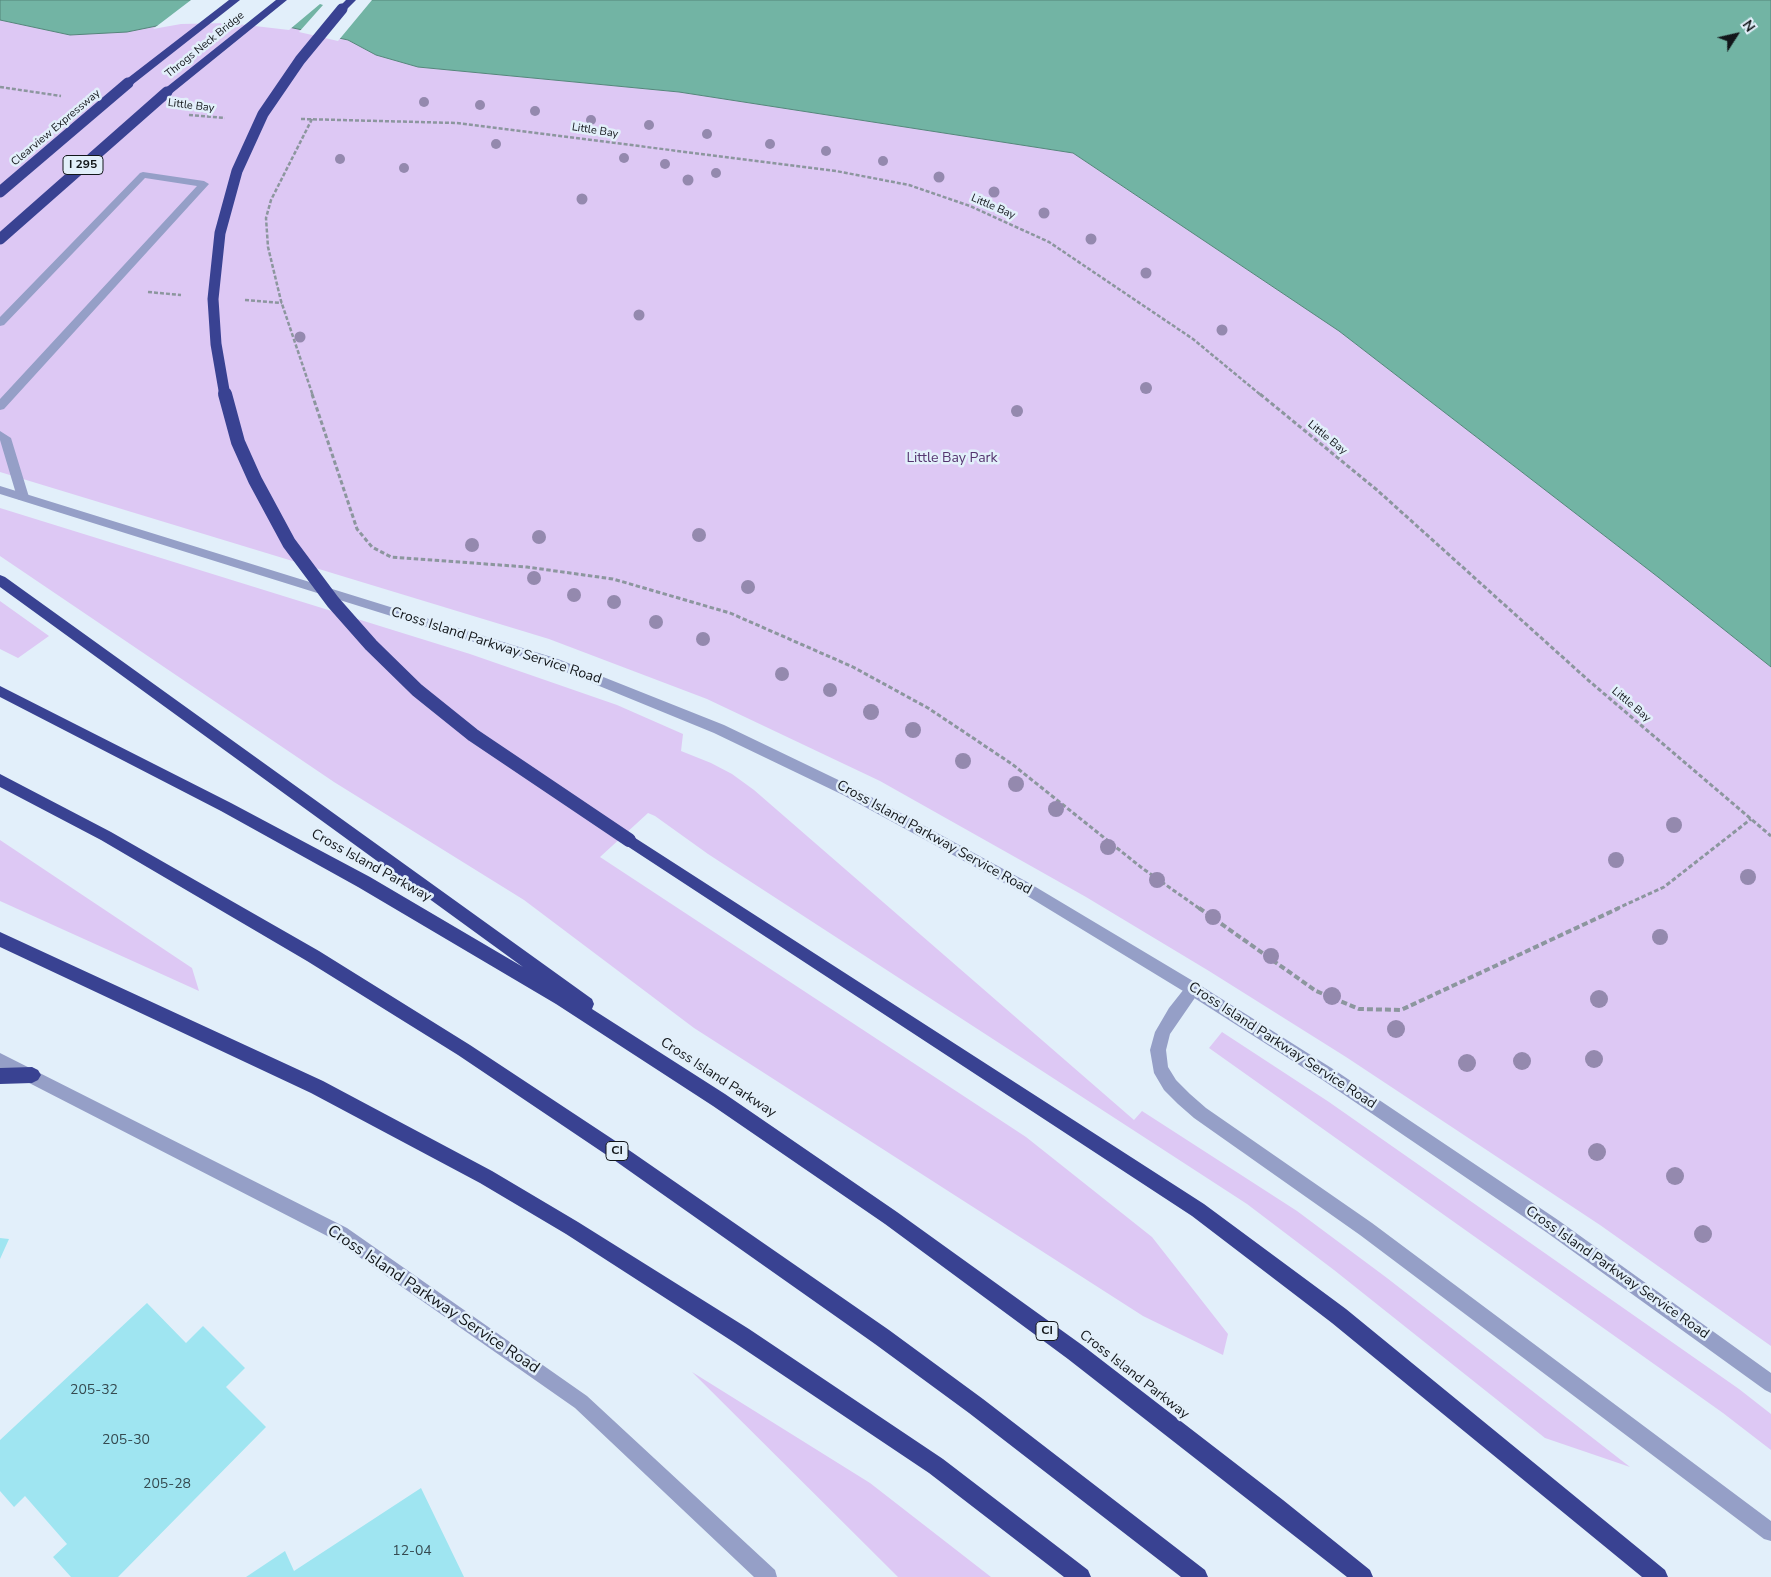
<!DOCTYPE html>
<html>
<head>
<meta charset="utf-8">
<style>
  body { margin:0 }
  #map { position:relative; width:1771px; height:1577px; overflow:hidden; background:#e2effa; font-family:"Nunito Sans",sans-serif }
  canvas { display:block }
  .north { position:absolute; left:1711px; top:10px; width:50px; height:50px; -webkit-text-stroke:4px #e2effa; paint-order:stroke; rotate:55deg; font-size:14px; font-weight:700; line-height:20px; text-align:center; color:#12161a }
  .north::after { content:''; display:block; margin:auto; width:18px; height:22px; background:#12161a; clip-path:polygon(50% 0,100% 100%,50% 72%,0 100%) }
</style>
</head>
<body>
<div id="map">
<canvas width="1771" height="1577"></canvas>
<div class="north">N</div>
</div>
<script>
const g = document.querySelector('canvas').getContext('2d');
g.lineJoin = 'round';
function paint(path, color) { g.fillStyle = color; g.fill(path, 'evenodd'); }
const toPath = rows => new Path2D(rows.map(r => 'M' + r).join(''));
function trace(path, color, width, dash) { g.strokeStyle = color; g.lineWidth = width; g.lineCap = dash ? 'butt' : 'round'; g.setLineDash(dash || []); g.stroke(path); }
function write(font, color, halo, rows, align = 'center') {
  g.font = font + ' "Nunito Sans",sans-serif'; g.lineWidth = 5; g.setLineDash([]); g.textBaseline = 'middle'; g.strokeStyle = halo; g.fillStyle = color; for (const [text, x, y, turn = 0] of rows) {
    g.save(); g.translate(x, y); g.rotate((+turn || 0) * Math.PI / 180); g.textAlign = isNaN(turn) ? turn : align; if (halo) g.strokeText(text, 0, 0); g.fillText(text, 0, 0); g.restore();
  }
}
const green = toPath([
  [0,20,70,35,181,21,229,20,275,24,348,40,376,55,418,67,679,92,1073,153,1339,331,1658,577,1771,667,1771,1346,1600,1225,1346,1057,1209,971,1086,897,880,781,707,699,549,639,0,472],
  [0,508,470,654,617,705,683,734,681,751,711,763,732,774,754,790,1134,1120,1142,1111,1297,1211,1387,1278,1630,1467,1545,1438,1334,1270,1247,1204,708,854,655,816,648,813,600,857,1026,1137,1152,1237,1228,1334,1223,1355,1143,1316,694,1028,524,900,334,782,0,556],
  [0,601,49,636,18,658,0,649],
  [0,840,192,968,199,991,0,901],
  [1222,1032,1329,1102,1739,1389,1771,1414,1771,1450,1723,1413,1209,1048],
  [692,1372,870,1483,991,1577,898,1577]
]);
const water = toPath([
  [0,0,1771,0,1771,667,1658,577,1339,331,1073,153,679,92,418,67,376,55,348,40,275,24,229,20,181,21,127,32,70,35,0,20,0,0]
]);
const pier = toPath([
  [191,0,372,0,338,41,299,32,323,5,320,4,289,30,229,23,181,24,153,29]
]);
const building = toPath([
  [0,1238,9,1239,0,1259],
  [147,1303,186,1343,203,1326,245,1368,226,1387,266,1427,118,1577,71,1577,53,1557,67,1544,25,1496,14,1507,0,1491,0,1440],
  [421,1488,464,1577,246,1577,285,1551,294,1571]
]);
const pathFar2 = toPath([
  [0,87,61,96],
  [189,115,225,118],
  [301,119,457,123,836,171,909,185,970,206,1049,242,1193,339,1262,396],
  [312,119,271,200,266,218,268,247,281,301,313,396],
  [148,292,181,295],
  [245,300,282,303]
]);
const pathFar1 = toPath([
  [312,394,357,529,372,547,391,557,527,567,613,579,730,613,853,667,928,708,1012,764,1142,868,1200,909],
  [1260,394,1377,490,1588,680,1771,836],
  [1616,909,1664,887,1751,819]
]);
const path = toPath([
  [1199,908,1316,991,1359,1009,1401,1010,1619,908]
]);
const service = toPath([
  [143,172,204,181,209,184,4,409,0,410,0,399,197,186,145,178,4,325,0,326,0,317,140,173,143,172],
  [0,431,11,438,29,497,27,500,19,500,17,497,0,440,0,431],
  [1193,982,1198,984,1201,989,1170,1034,1166,1050,1168,1067,1176,1080,1190,1094,1206,1108,1372,1223,1771,1521,1771,1541,1764,1539,1360,1235,1194,1118,1178,1104,1164,1090,1154,1073,1150,1050,1155,1032,1169,1008,1188,984,1193,982]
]);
const tertiary = toPath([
  [0,486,558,659,724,725,853,787,1029,883,1198,984,1333,1069,1558,1220,1771,1373,1771,1393,1765,1390,1546,1232,1321,1079,1188,994,1019,891,843,795,714,733,548,665,0,494,0,486],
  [0,1053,347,1228,587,1396,775,1570,777,1577,754,1577,575,1408,335,1240,0,1068,0,1053]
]);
const motorway = toPath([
  [229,0,240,0,132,85,124,85,124,81,229,0],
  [276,0,287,0,171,94,163,94,163,90,276,0],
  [346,0,356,0,345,11,339,11,337,9,346,0],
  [0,575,5,577,592,999,594,1004,592,1009,725,1094,897,1212,1082,1345,1283,1500,1370,1570,1373,1577,1347,1577,1068,1359,885,1224,713,1106,556,1004,358,887,221,811,0,697,0,686,231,803,370,877,523,967,0,587,0,575],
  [0,774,111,832,319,951,470,1045,626,1148,889,1330,983,1399,1205,1570,1208,1577,1181,1577,969,1413,875,1344,614,1160,458,1055,307,961,101,840,0,787,0,774],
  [629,834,1204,1204,1346,1309,1665,1570,1668,1577,1642,1577,1332,1323,1192,1216,624,844,621,840,624,836,629,834],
  [0,932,323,1081,492,1171,578,1222,749,1329,943,1459,1088,1570,1091,1577,1064,1577,929,1473,735,1343,566,1234,480,1183,311,1093,0,947,0,932],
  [32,1067,38,1070,41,1075,38,1080,32,1083,0,1084,0,1068,32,1067]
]);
const motorwayBridgeFar1 = toPath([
  [0,192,128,83],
  [0,239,167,92],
  [225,396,216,344,213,299,220,233,237,171,263,114,300,60,342,9]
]);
const motorwayBridge = toPath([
  [225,394,238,442,255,480,289,543,333,602,371,645,417,690,473,735,629,840]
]);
const trees = [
  [424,102,5],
  [480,105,5],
  [535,111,5],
  [591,120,5],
  [649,125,5],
  [707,134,5],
  [496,144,5],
  [770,144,5],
  [826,151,5],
  [624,158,5],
  [340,159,5],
  [883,161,5],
  [665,164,5],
  [404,168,5],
  [716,173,5],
  [939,177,5.5],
  [688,180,5.5],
  [994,192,5.5],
  [582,199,5.5],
  [1044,213,5.5],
  [1091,239,5.5],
  [1146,273,5.5],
  [639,315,5.5],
  [1222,330,5.5],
  [300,337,5.5],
  [1146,388,6],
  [1017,411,6],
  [699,535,7],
  [539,537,7],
  [472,545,7],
  [534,578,7],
  [748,587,7],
  [574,595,7],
  [614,602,7],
  [656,622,7],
  [703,639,7],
  [782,674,7],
  [830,690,7],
  [871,712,8],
  [913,730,8],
  [963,761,8],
  [1016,784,8],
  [1056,809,8],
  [1674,825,8],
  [1108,847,8],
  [1616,860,8],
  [1748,877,8],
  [1157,880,8],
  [1213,917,8],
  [1660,937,8],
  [1271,956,8],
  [1332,996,9],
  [1599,999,9],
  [1396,1029,9],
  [1594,1059,9],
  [1522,1061,9],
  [1467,1063,9],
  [1597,1152,9],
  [1675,1176,9],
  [1703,1234,9]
];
const farStreetnames = [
  ["Throgs Neck Bridge",205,45,-39],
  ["Little Bay",191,106,7],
  ["Clearview Expressway",56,128,-40],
  ["Little Bay",595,131,9],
  ["Little Bay",993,207,23],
  ["Little Bay",1327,438,39],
  ["Little Bay",1631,705,40]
];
const shields = [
  [83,165,40],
  [617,1151,22],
  [1047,1331,22]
];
const shieldNames = [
  ["I 295",83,165],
  ["CI",617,1151],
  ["CI",1047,1331]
];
const parkNames = [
  ["Little Bay Park",952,459]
];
const streetNames = [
  ["Cross Island Parkway Service Road",496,646,18],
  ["Cross Island Parkway Service Road",934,838,29],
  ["Cross Island Parkway",371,866,29],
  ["Cross Island Parkway Service Road",1282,1046,33],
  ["Cross Island Parkway",718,1078,33],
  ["Cross Island Parkway Service Road",1617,1273,35],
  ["Cross Island Parkway",1134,1375,38]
];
const nearNumbernames = [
  ["205-32",94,1391],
  ["205-30",126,1441],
  ["205-28",167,1485],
  ["12-04",412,1552]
];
const nearStreetnames = [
  ["Cross Island Parkway Service Road",433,1300,34]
];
paint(green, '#ddc8f4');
paint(water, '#72b4a4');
trace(water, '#55857b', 1);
paint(pier, '#e2effa');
paint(building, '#9fe5f1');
trace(pathFar2, '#8c969e', 2.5, [4, 2]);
trace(pathFar1, '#8c969e', 3, [4.5, 2.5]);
trace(path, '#8c969e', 4, [6, 3]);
paint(service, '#959fc7');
paint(tertiary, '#959fc7');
paint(motorway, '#394292');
trace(motorwayBridgeFar1, '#394292', 11);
trace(motorwayBridge, '#394292', 14);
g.fillStyle = '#9489ae';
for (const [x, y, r] of trees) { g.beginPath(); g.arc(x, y, r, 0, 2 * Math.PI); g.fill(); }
write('11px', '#12161a', '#e2effa', farStreetnames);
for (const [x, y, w] of shields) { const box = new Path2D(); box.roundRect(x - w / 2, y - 9.5, w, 19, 4); g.fillStyle = '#e2effa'; g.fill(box); trace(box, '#12161a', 1); }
write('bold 12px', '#12161a', null, shieldNames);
write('14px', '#54356f', '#e2effa', parkNames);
write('14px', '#12161a', '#e2effa', streetNames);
write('14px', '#354a50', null, nearNumbernames);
write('16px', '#12161a', '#e2effa', nearStreetnames);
</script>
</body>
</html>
